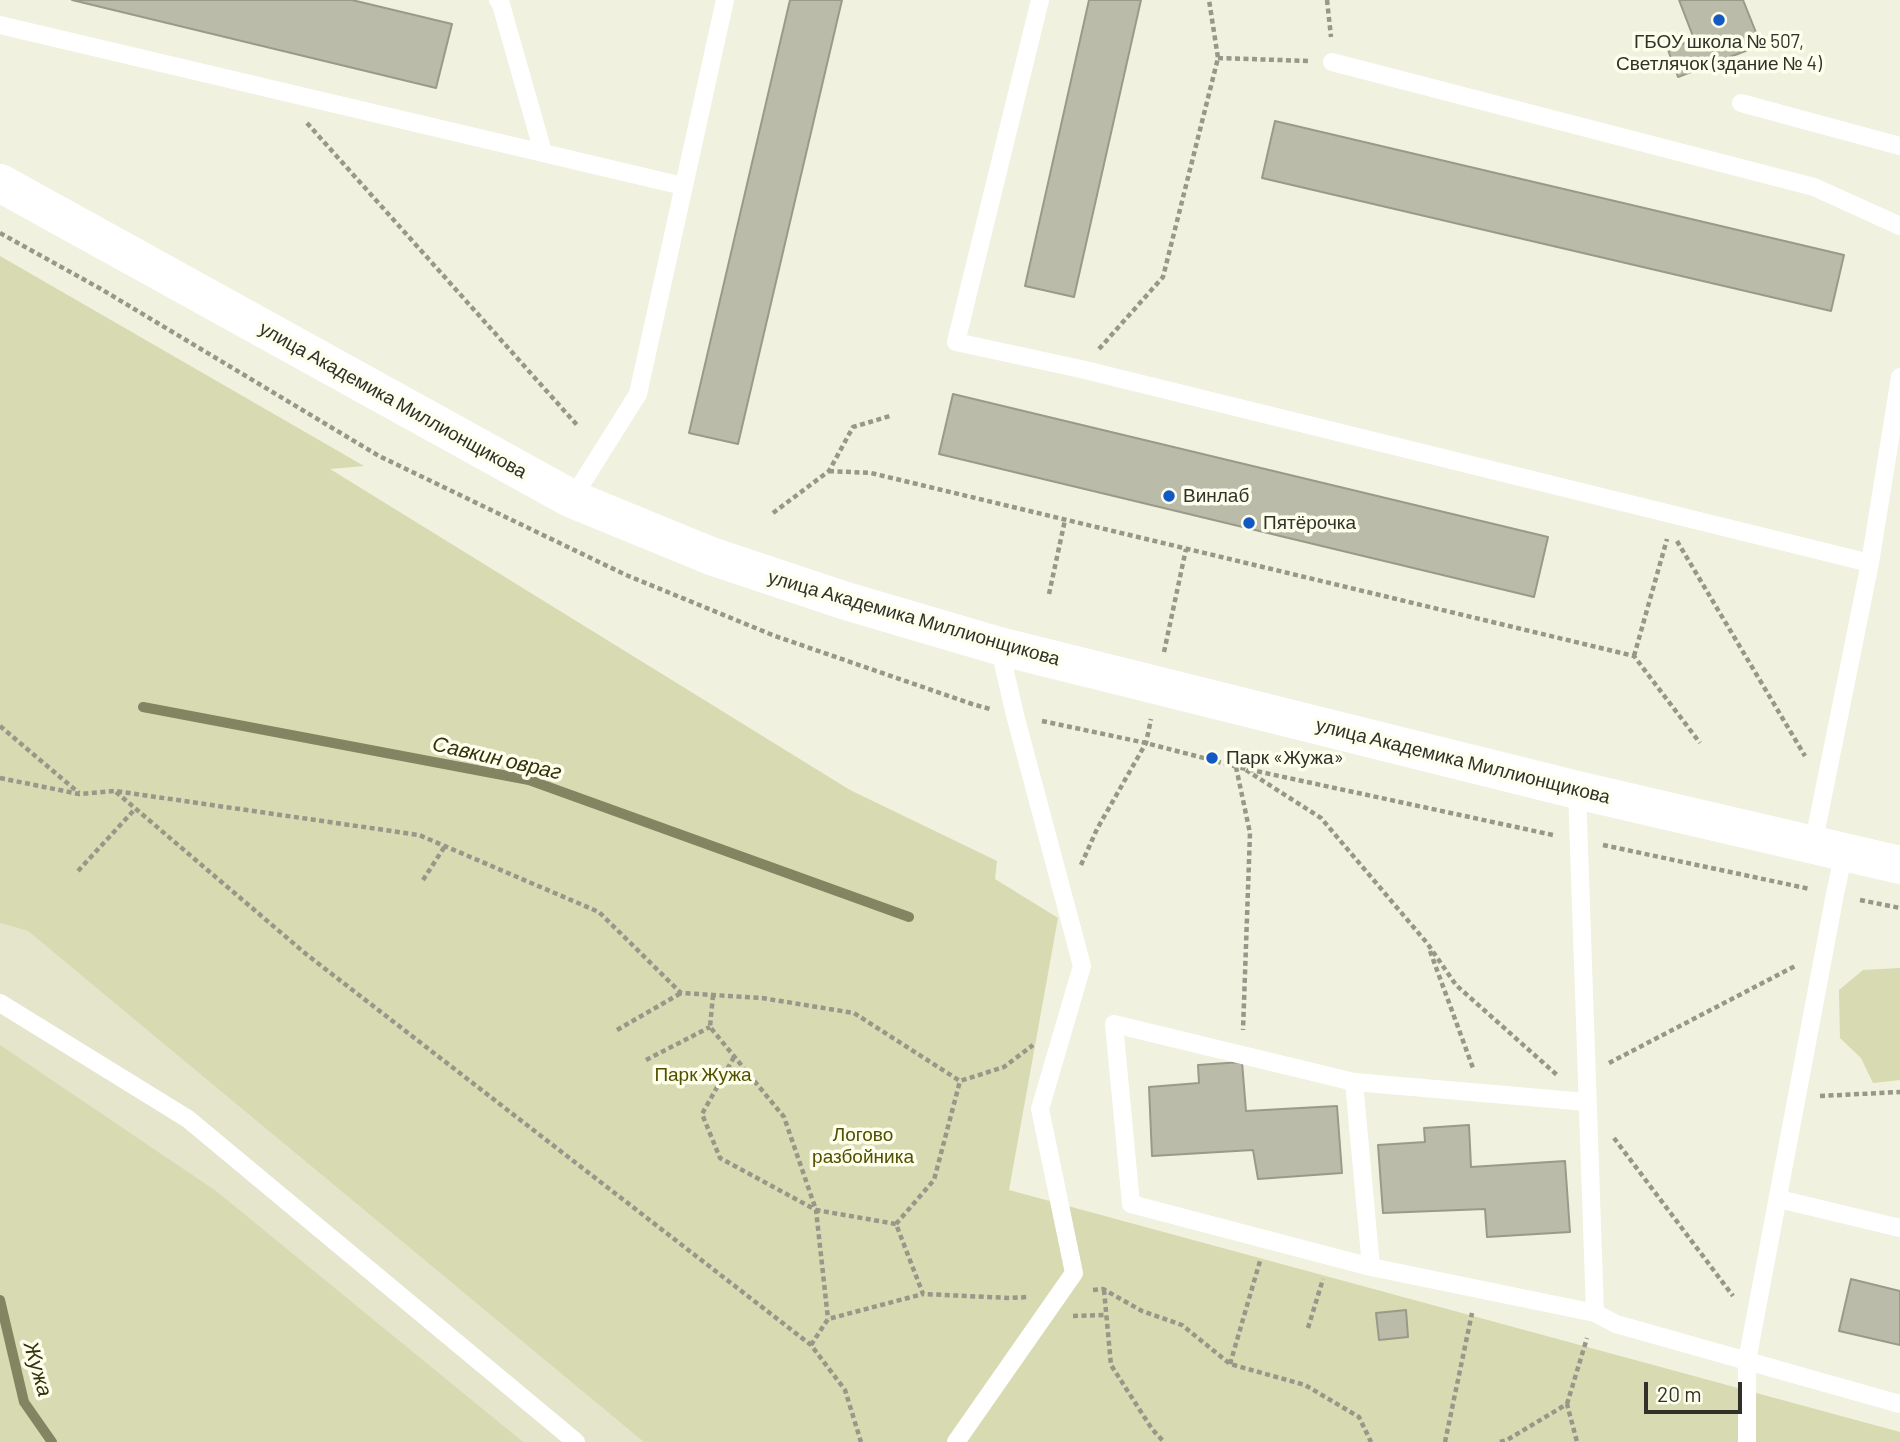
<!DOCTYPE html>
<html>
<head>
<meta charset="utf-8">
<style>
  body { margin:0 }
  #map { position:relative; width:1900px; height:1442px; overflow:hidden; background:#f0f1de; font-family:Barlow,sans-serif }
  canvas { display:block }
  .scale { position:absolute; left:1644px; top:1382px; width:98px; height:32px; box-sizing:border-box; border:4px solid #31312a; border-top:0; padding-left:9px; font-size:21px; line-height:24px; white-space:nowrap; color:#31312a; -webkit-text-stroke:5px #fdfeec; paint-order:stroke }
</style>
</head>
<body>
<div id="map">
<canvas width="1900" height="1442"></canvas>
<div class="scale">20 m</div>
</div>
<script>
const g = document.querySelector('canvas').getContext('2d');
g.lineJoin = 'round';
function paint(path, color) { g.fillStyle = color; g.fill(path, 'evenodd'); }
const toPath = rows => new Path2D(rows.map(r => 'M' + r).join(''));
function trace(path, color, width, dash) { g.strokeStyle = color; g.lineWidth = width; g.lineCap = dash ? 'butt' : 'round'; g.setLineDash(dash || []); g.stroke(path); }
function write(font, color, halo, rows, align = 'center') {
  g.font = font + ' Barlow,sans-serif'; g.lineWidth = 7; g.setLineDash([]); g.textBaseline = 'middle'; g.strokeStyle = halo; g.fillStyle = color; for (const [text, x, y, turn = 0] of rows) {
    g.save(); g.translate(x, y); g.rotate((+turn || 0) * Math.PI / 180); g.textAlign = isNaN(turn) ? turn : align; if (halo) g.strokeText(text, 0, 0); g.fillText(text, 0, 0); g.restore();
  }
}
const built = toPath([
  [0,923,28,931,656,1442,0,1442]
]);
const green = toPath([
  [0,256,364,466,330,469,850,790,997,861,995,879,1058,918,1009,1190,1900,1432,1900,1442,644,1442,28,931,0,923],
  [1900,968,1900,1080,1873,1083,1861,1058,1840,1038,1839,990,1863,970],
  [0,1045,216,1191,523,1442,0,1442]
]);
const stream = toPath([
  [143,707,529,780,909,917],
  [0,1300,24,1402,52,1442]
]);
const building = toPath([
  [72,0,352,0,452,24,436,88,72,0],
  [790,0,842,0,738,444,689,433,790,0],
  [1089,0,1141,0,1074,297,1025,286,1089,0],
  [1679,0,1743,0,1761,45,1678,77,1668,50,1694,39,1679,0],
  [1275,121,1844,255,1831,311,1262,178,1275,121],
  [953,394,1548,537,1534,597,939,454,953,394],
  [1242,1062,1246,1111,1337,1106,1342,1173,1258,1179,1253,1150,1152,1156,1149,1087,1199,1083,1198,1065,1242,1062],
  [1469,1125,1471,1167,1565,1161,1570,1232,1487,1237,1485,1209,1383,1213,1378,1145,1425,1142,1424,1128,1469,1125],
  [1851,1279,1900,1291,1900,1345,1839,1331,1851,1279],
  [1406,1310,1408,1337,1379,1340,1376,1313,1406,1310]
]);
const path = toPath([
  [1327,0,1331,37],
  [1218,58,1310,61],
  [307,123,577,425],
  [0,233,101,289,379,456,626,575,775,636,972,704,990,709],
  [1099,349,1163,277,1218,58,1209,0],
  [829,471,871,473,1634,656,1700,743],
  [773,513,829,471,853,427,890,416],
  [1677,541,1805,756],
  [1049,594,1065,520],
  [1164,652,1186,549],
  [1634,656,1667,539],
  [1042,721,1146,743,1242,768,1553,835],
  [0,726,79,793],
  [1236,767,1250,833,1243,1030],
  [1246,770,1321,818,1427,943,1456,985,1557,1075],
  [0,778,79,794,115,791,419,835,599,912,681,993,762,998,854,1013,960,1081,1004,1067,1033,1045],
  [116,792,306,954,811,1345,845,1390,861,1442],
  [1603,845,1810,889],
  [1081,865,1097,829,1146,743,1151,719],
  [78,871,135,809],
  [423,880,445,846],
  [1860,900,1900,908],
  [1430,951,1473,1068],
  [713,995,710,1027,784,1117,816,1210,896,1224,923,1294,1010,1298,1028,1297],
  [617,1030,681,993],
  [734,1057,702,1114,720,1158,816,1210,828,1319],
  [646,1060,710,1027],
  [1609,1063,1797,965],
  [1820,1096,1900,1092],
  [1614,1138,1733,1296],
  [896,1224,934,1180,960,1081],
  [1093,1290,1103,1289,1142,1311,1182,1325,1230,1364,1305,1385,1359,1417,1371,1442],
  [1104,1290,1111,1365,1152,1429,1164,1442],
  [1073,1316,1106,1315],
  [1308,1328,1323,1279],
  [811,1345,828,1319,923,1294],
  [1230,1364,1260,1261],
  [1567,1404,1587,1338],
  [1445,1442,1472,1313],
  [1500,1442,1507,1440,1567,1404,1577,1442]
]);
const service = toPath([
  [498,0,500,1,543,152],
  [1040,0,956,342,1081,369,1870,563,1813,845],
  [0,25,683,186],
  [1332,62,1814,187,1900,226],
  [1741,103,1900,146],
  [572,499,638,394,725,0],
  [1870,563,1900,377],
  [1577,790,1595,1313],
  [0,1003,188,1119,576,1442],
  [1354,1082,1371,1267],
  [1587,1102,1354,1082,1114,1024,1131,1204,1371,1267,1595,1313,1616,1324,1900,1404],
  [1779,1199,1900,1228],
  [956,1442,1074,1273,1040,1109,1082,966,1015,715,999,646],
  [1747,1442,1747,1361,1835,894,1844,852]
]);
const tertiary = toPath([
  [0,183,572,499,711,556,846,601,999,646,1577,790,1900,865]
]);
const markers = [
  [1719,20,7,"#1259c4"],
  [1169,496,7,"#1259c4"],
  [1249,523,7,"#1259c4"],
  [1212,758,7,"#1259c4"]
];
const poiNames = [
  ["ГБОУ школа № 507,",1719,42,"center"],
  ["Светлячок (здание № 4)",1719,64,"center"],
  ["Винлаб",1183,496],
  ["Пятёрочка",1263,523],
  ["Парк «Жужа»",1226,758]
];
const streetNames = [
  ["улица Академика Миллионщикова",393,400,29],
  ["улица Академика Миллионщикова",914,618,16],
  ["улица Академика Миллионщикова",1463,761,14]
];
const parkNames = [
  ["Парк Жужа",703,1075],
  ["Логово",863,1135],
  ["разбойника",863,1157]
];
const waterNames = [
  ["Савкин овраг",497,758,13],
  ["Жужа",38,1369,74]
];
paint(built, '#e4e5cb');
paint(green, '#d8dab1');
trace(stream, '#828462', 10);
paint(building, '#babba9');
trace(building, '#9a9a89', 2);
trace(path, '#97978a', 4.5, [5, 3.5]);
trace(service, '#fff', 18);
trace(tertiary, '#fff', 38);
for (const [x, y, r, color] of markers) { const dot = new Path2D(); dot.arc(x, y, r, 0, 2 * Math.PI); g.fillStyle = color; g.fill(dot); trace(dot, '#fdfeec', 2.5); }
write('19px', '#31312a', '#fdfeec', poiNames, 'left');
write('19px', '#31312a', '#fdfeec', streetNames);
write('19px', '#515000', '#fdfeec', parkNames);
write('italic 21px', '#31310c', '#fdfeec', waterNames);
</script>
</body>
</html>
